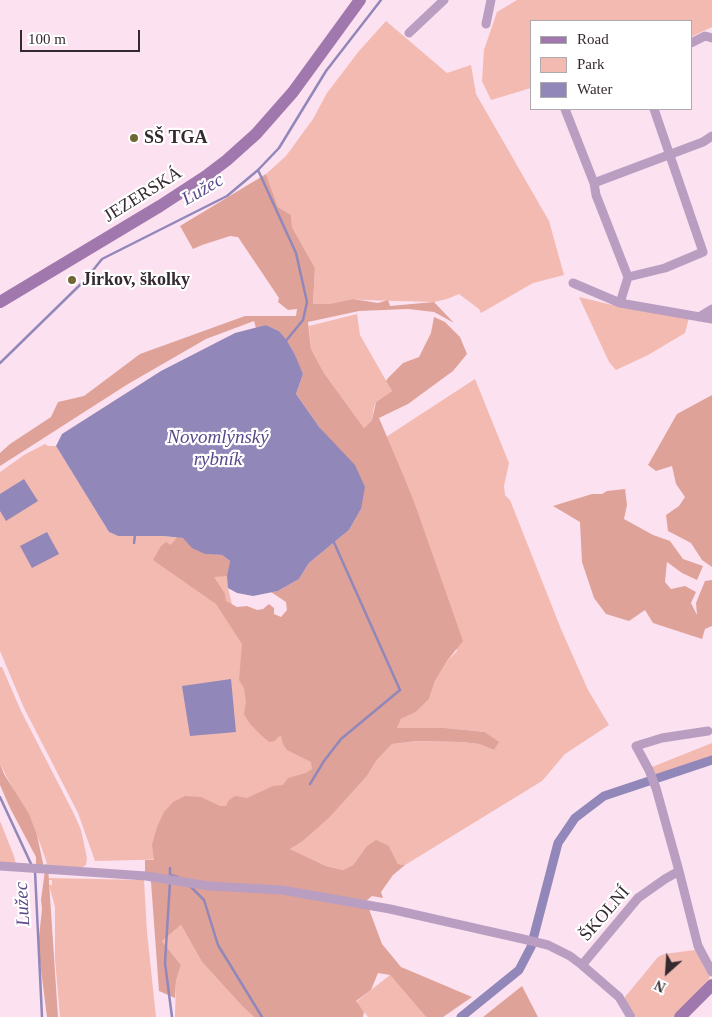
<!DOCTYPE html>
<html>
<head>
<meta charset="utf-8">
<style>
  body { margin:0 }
  #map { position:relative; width:712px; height:1017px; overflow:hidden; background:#fce1f1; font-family:"Times New Roman",serif }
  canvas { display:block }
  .legend { position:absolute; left:530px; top:20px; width:162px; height:90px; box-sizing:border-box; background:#fff; border:1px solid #aea9ac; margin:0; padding:6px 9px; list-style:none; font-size:15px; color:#352930 }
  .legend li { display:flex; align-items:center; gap:10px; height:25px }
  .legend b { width:25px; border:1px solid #aea9ac }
  .north { position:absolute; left:642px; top:947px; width:50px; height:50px; -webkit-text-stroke:4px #fff; paint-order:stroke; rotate:206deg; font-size:14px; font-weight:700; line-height:20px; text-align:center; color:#352930 }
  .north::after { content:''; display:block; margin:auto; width:18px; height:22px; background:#352930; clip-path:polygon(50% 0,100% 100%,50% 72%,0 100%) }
  .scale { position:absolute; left:20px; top:30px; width:120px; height:22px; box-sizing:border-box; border:2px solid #352930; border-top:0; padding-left:6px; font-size:15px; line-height:18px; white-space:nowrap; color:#352930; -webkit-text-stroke:4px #fff; paint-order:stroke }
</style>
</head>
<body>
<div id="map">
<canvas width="712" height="1017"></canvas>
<ul class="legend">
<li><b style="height:6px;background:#a178ae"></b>Road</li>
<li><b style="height:14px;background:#f3bab1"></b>Park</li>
<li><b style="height:14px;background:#9287b9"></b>Water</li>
</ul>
<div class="north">N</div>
<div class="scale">100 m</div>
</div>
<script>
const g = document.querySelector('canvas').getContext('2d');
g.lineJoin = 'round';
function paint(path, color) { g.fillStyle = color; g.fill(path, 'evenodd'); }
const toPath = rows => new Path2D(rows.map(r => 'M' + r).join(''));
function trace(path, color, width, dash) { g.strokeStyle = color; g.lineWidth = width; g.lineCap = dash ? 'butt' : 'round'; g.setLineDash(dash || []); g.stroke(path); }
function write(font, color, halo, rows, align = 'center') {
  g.font = font + ' "Times New Roman",serif'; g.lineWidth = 4.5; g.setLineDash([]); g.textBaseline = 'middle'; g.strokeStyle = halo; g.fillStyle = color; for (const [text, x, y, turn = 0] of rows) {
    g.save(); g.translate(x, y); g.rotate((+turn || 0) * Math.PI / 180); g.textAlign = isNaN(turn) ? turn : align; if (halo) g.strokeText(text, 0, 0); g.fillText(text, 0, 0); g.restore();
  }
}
const green = toPath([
  [517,0,712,0,712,27,691,37,691,21,531,21,531,88,491,100,482,81,484,50,497,12],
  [386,21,447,73,471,65,476,94,549,221,564,275,533,283,481,313,479,309,459,294,447,299,434,302,363,300,353,299,329,304,313,304,315,268,292,227,291,215,278,207,266,174,286,156,313,119,327,93,359,51],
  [579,297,608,304,689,318,685,333,648,355,616,370,609,362],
  [357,314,360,335,392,391,376,402,374,407,372,420,364,428,324,373,311,349,309,326],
  [475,379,509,463,504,486,505,495,510,500,561,629,588,690,609,725,565,754,542,781,405,865,398,864,389,846,366,847,353,865,343,870,326,866,290,849,303,841,330,817,367,776,376,761,392,744,417,741,462,742,479,744,494,750,498,742,485,732,445,728,397,728,401,719,416,712,429,699,435,681,447,661,457,651,412,496,386,437],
  [45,444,48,446,56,446,109,532,118,536,163,536,183,538,230,561,228,588,242,644,335,783,176,859,95,861,78,813,24,708,0,651,0,472,24,455],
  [0,667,2,667,21,711,74,814,81,830,87,858,86,865,79,869,49,869,37,835,0,764],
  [712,743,712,756,656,776,652,767],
  [0,821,14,856,16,865,0,864],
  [47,878,144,880,147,932,156,1017,60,1017,55,959,55,907,49,885,52,885,52,880,47,880],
  [181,925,202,962,243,1007,254,1017,175,1017,176,981,181,965,162,941],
  [695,950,699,953,703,961,703,965,710,976,709,979,673,1017,637,1017,633,1014,625,1001,625,997,658,957,664,954],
  [390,975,426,1017,368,1017,356,1002]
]);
const forest = toPath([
  [266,174,278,207,291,215,292,227,315,268,313,304,329,304,353,299,378,303,388,300,390,306,434,302,454,323,434,312,408,309,359,311,308,322,311,349,324,373,364,428,372,420,376,402,392,391,386,381,388,378,403,363,419,357,431,333,434,317,445,322,460,337,467,354,453,371,408,404,379,418,412,496,463,641,447,661,435,681,429,699,416,712,401,719,397,728,445,728,485,732,499,742,494,750,479,744,462,742,417,741,392,744,376,761,367,776,330,817,303,841,290,849,326,866,343,870,353,865,366,847,376,840,389,846,398,864,405,865,393,875,381,892,383,898,372,896,366,901,382,944,401,967,472,997,443,1017,426,1017,390,975,378,973,371,990,356,1001,364,1012,363,1017,254,1017,243,1007,202,962,181,925,162,941,181,965,176,981,175,998,159,991,151,882,145,873,145,860,154,860,152,845,157,827,164,812,173,802,185,796,201,797,220,806,226,806,229,800,235,796,247,798,273,786,283,785,288,778,306,773,312,769,311,762,287,750,283,744,281,736,278,737,275,741,269,742,261,735,250,724,244,714,246,702,244,688,239,680,242,644,216,604,153,560,161,546,166,542,171,545,177,537,183,538,205,554,222,555,230,561,227,576,214,577,225,594,226,601,237,607,247,606,257,610,263,609,269,604,274,608,274,614,281,617,287,610,286,602,271,592,278,591,299,579,309,563,349,530,361,509,320,428,296,394,303,374,286,339,279,331,266,325,256,328,254,321,206,339,128,384,0,466,0,453,10,444,51,417,58,402,84,396,140,354,245,316,296,316,297,309,288,310,278,302,279,298,238,237,230,236,202,245,193,249,180,226],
  [712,395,712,567,702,560,691,543,668,531,666,515,679,506,685,497,676,484,672,466,656,471,648,465,677,414],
  [625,489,627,505,624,519,653,535,670,541,683,559,703,566,697,580,682,573,667,562,665,582,671,589,685,586,696,592,691,603,697,615,696,603,705,581,712,580,712,626,705,629,702,639,653,623,645,610,629,621,606,614,594,598,582,562,580,522,553,506,592,494,602,494,607,491],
  [0,764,4,774,29,814,37,835,44,868,36,868,36,857,10,808,0,785],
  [46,863,48,867,58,1017,47,1017,38,946,42,909,41,900],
  [522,986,538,1017,483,1017]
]);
const water = toPath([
  [266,325,279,331,286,339,295,355,303,374,296,394,320,428,355,465,365,487,361,509,349,530,309,563,299,579,278,591,253,596,237,593,228,588,227,576,230,561,222,555,205,554,192,548,183,538,163,536,118,536,109,532,56,446,62,434,161,371,235,333],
  [24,479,38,501,6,521,0,511,0,494],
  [47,532,59,554,32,568,20,546],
  [231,679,236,732,190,736,182,686]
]);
const stream = toPath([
  [258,170,296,253,307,302,303,320,285,342],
  [0,363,86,279,102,259,227,196,258,170,279,148,326,71,381,0],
  [134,543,135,535],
  [310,784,324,761,341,739,400,690,332,538],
  [0,797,32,866],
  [170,868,170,875,178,877],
  [35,871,42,1017],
  [170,882,165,963,172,1017],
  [190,886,204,900,218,945,262,1017]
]);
const canal = toPath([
  [461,1017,519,970,531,947,558,843,575,818,604,796,712,760]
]);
const street = toPath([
  [486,24,491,0],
  [409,33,444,0],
  [691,43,705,36,712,38],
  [565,109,594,183,596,195,628,277,620,303],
  [594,183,703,142,712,136],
  [628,277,665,268,703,252,654,109],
  [573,283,620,303,712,319],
  [699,317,712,309],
  [708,731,662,738,636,746,649,770,656,788,679,871,698,946,712,972],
  [0,866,146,876,209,886,282,890,390,909,523,939,548,945,570,956,582,965,619,997,631,1017],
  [582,965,638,898,665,879,679,871]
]);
const secondary = toPath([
  [0,302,160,206,206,176,227,160,256,134,293,92,360,0],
  [680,1017,712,985]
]);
const markers = [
  [134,138,5,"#706734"],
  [72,280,5,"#706734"]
];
const poiNames = [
  ["SŠ TGA",144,138],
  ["Jirkov, školky",82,280]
];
const streetNames = [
  ["JEZERSKÁ",143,195,-32],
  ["ŠKOLNÍ",605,914,-49]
];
const waterNames = [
  ["Lužec",203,190,-30],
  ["Novomlýnský",218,438],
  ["rybník",218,460],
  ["Lužec",23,904,-93]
];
paint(green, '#f3bab1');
paint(forest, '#dfa298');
paint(water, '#9287b9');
trace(stream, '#9287b9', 2.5);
trace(canal, '#9287b9', 9);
trace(street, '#b99ec2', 9);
trace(secondary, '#a178ae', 12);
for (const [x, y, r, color] of markers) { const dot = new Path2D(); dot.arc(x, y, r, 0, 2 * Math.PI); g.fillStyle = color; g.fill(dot); trace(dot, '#fff', 2); }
write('bold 18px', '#352930', '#fff', poiNames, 'left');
write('18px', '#352930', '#fff', streetNames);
write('italic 19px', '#5b4a8b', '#fff', waterNames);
</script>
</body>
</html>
